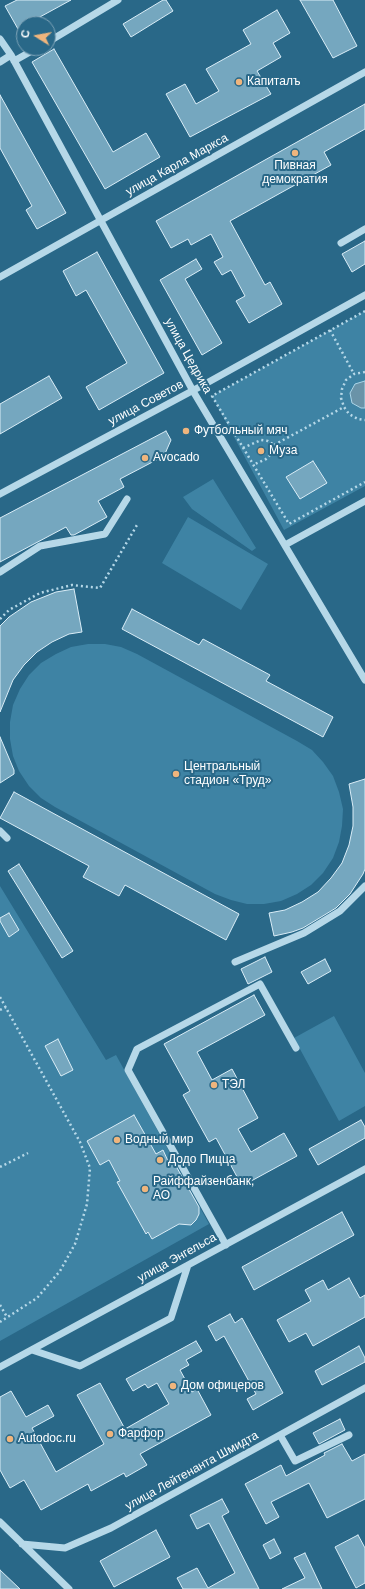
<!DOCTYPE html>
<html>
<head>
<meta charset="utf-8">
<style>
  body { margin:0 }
  #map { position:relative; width:365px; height:1589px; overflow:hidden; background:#296888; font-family:Arial,sans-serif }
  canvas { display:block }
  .north { position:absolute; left:16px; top:16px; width:40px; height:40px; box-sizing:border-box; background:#296888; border:1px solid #7fa4b8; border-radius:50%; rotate:281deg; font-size:11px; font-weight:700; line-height:16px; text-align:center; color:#fff }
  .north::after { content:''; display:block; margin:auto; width:14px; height:18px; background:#efb57d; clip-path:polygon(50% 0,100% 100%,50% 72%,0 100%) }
</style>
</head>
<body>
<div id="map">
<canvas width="365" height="1589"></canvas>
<div class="north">С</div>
</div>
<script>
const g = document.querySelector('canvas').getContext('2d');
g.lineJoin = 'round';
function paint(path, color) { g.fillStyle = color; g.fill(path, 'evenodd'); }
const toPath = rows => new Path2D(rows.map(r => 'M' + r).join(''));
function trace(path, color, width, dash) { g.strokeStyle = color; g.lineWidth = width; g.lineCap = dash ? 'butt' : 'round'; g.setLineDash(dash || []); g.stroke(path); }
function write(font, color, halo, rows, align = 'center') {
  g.font = font + ' Arial,sans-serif'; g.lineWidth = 4; g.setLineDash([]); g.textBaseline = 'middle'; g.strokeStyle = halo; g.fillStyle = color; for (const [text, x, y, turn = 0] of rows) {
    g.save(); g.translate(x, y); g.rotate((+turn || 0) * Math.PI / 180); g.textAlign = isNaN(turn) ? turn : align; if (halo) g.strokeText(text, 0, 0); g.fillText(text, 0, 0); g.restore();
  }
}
const green = toPath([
  [365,311,365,486,284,530,212,396],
  [213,479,256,548,252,551,192,509,183,497],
  [188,517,268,564,241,610,162,563],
  [88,644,105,644,121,647,137,654,297,741,312,750,323,762,333,776,339,792,343,809,342,826,339,842,333,858,323,873,311,885,297,894,281,901,264,904,247,904,231,900,215,894,55,807,41,798,29,786,19,771,13,756,10,739,10,722,13,705,20,689,29,675,41,663,56,654,71,647],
  [0,886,106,1060,116,1055,209,1224,0,1341],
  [334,1016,365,1073,365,1106,339,1121,294,1038]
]);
const water = toPath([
  [365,381,365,408,361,408,352,403,350,393,355,384,365,381]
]);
const building = toPath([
  [17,0,71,0,27,24,24,24,18,29,5,6,17,0],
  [163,0,166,0,173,11,131,37,123,24,163,0],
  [300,0,333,0,357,46,333,58,300,0],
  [277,10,290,33,273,43,281,57,257,71,271,94,190,137,166,94,185,84,196,104,219,91,206,69,251,44,243,30,277,10],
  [54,49,113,152,146,133,160,157,105,189,32,62,54,49],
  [0,95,66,213,37,229,26,210,32,206,0,148,0,95],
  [365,104,365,129,324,152,331,165,230,221,265,285,270,282,282,304,249,323,236,301,245,296,231,270,222,275,214,262,223,257,211,234,191,245,188,239,171,248,156,221,365,104],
  [365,241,365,264,352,272,342,254,365,241],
  [97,252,164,373,99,410,86,387,127,363,86,290,76,296,63,271,97,252],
  [196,259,202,269,185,279,222,343,202,355,160,280,196,259],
  [49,376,62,398,0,434,0,404,49,376],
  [166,431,171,440,164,456,120,479,124,487,98,501,107,517,74,535,71,535,66,527,0,562,0,518,166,431],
  [313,461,327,483,300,499,286,477,313,461],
  [74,589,82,632,69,634,52,642,37,652,24,665,13,680,0,712,0,626,9,617,31,602,56,592,74,589],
  [132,609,199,645,203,639,270,675,266,681,333,717,323,737,122,629,132,609],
  [0,737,14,770,14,774,0,783,0,737],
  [365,779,365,869,363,874,350,894,336,908,303,928,292,932,274,936,269,913,285,910,302,902,318,892,331,878,342,863,349,845,353,826,353,807,349,784,365,779],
  [14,792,239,914,226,940,125,885,119,896,83,877,89,866,0,818,14,792],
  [19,864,73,951,62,958,8,871,19,864],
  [9,913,19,930,9,937,0,921,0,918,9,913],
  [265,957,272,972,248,984,241,969,265,957],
  [325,959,331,971,308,984,301,972,325,959],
  [254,995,265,1015,197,1052,212,1080,232,1069,258,1118,238,1129,251,1152,284,1133,297,1156,242,1186,216,1138,209,1142,183,1095,190,1091,164,1044,254,995],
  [58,1039,73,1070,61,1076,45,1046,58,1039],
  [134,1115,156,1154,163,1150,168,1161,172,1159,199,1207,199,1214,196,1220,191,1225,179,1224,152,1239,148,1232,146,1234,117,1182,120,1181,109,1160,100,1165,87,1141,134,1115],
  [361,1120,365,1127,365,1138,318,1165,309,1149,361,1120],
  [342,1212,354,1235,254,1290,242,1267,342,1212],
  [349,1278,360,1298,365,1295,365,1317,313,1346,306,1333,289,1342,277,1320,311,1301,305,1290,323,1280,328,1290,349,1278],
  [230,1314,235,1323,242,1318,283,1393,253,1410,247,1399,256,1394,224,1336,216,1341,208,1326,230,1314],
  [196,1341,202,1351,186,1360,189,1365,180,1370,192,1392,197,1389,211,1415,140,1454,147,1465,126,1477,124,1473,91,1491,88,1484,41,1510,24,1480,10,1488,0,1470,0,1397,11,1391,26,1417,48,1405,54,1416,32,1428,56,1472,104,1444,77,1395,100,1383,125,1429,169,1404,157,1383,148,1388,145,1384,133,1391,126,1379,196,1341],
  [359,1346,365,1358,365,1362,322,1385,315,1371,359,1346],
  [340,1419,345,1430,319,1444,313,1433,340,1419],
  [342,1444,352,1461,365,1454,365,1499,327,1518,309,1483,271,1502,279,1517,266,1524,245,1484,281,1465,286,1476,325,1455,324,1453,342,1444],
  [222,1499,229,1512,222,1516,259,1589,183,1589,177,1578,197,1568,208,1588,235,1573,209,1523,197,1529,190,1515,222,1499],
  [156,1530,170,1557,114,1587,100,1561,156,1530],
  [358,1535,365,1548,365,1583,356,1588,335,1547,358,1535],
  [274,1539,281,1553,270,1559,263,1545,274,1539],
  [305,1553,322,1589,282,1589,305,1578,294,1558,305,1553],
  [0,1570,20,1589,0,1589,0,1570]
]);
const path = toPath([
  [365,311,212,396,289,524,365,482],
  [330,330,354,374],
  [365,372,354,374,346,380,342,389,341,398,344,407,349,414,358,419,365,420],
  [274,445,344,407],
  [243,448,261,440,268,441,274,445,272,453,266,459,253,465],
  [0,619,9,610,40,593,72,585,100,588,137,525],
  [0,997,80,1142,90,1168,87,1204,75,1244,60,1271,37,1298,0,1322],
  [0,1010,6,1007],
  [0,1167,28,1153],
  [0,1305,7,1317]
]);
const minor = toPath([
  [0,39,11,55,193,391,365,680],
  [48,42,118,0],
  [14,61,37,48],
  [0,62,11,55],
  [341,243,365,229],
  [0,277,365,72],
  [0,494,205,384,365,295],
  [285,545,365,501],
  [0,572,40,546,105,534,127,499],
  [0,831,7,838],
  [235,962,304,933,340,911,365,886],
  [226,1245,128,1070,137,1049,260,984,296,1048],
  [32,1350,80,1366,171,1318,188,1265],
  [0,1367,365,1169],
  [280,1435,295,1461,349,1435],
  [0,1522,69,1589],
  [22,1544,65,1548,111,1528,365,1388]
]);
const markers = [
  [239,82,4,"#efb57d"],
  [295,153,4,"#efb57d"],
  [186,431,4,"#efb57d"],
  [261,451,4,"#efb57d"],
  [145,458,4,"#efb57d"],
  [176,774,4,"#efb57d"],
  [214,1085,4,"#efb57d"],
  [117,1140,4,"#efb57d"],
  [160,1160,4,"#efb57d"],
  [145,1189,4,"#efb57d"],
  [173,1386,4,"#efb57d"],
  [110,1434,4,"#efb57d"],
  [10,1439,4,"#efb57d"]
];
const poiNames = [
  ["Капиталъ",247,82],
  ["Пивная",295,166,"center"],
  ["демократия",295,180,"center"],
  ["Футбольный мяч",194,431],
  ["Муза",269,451],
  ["Avocado",153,458],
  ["Центральный",184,767],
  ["стадион «Труд»",184,781],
  ["ТЭЛ",222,1085],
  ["Водный мир",125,1140],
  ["Додо Пицца",168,1160],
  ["Райффайзенбанк,",153,1182],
  ["АО",153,1196],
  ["Дом офицеров",181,1386],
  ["Фарфор",118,1434],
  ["Autodoc.ru",18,1439]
];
const streetNames = [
  ["улица Карла Маркса",177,165,-29],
  ["улица Цедрика",188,356,61],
  ["улица Советов",146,403,-28],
  ["улица Энгельса",177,1258,-29],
  ["улица Лейтенанта Шмидта",192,1471,-29]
];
paint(green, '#3e83a4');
paint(water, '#6a93a8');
trace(water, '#abd5e8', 1);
paint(building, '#75a7bf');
trace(building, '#daedf7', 1);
trace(path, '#b6d8e8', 2.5, [2, 3]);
trace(minor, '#b6d8e8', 7);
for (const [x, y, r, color] of markers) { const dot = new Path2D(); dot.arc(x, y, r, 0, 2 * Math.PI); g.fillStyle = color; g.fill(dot); trace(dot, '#296888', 1.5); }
write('12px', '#fff', '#296888', poiNames, 'left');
write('12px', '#fff', '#296888', streetNames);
</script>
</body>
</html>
